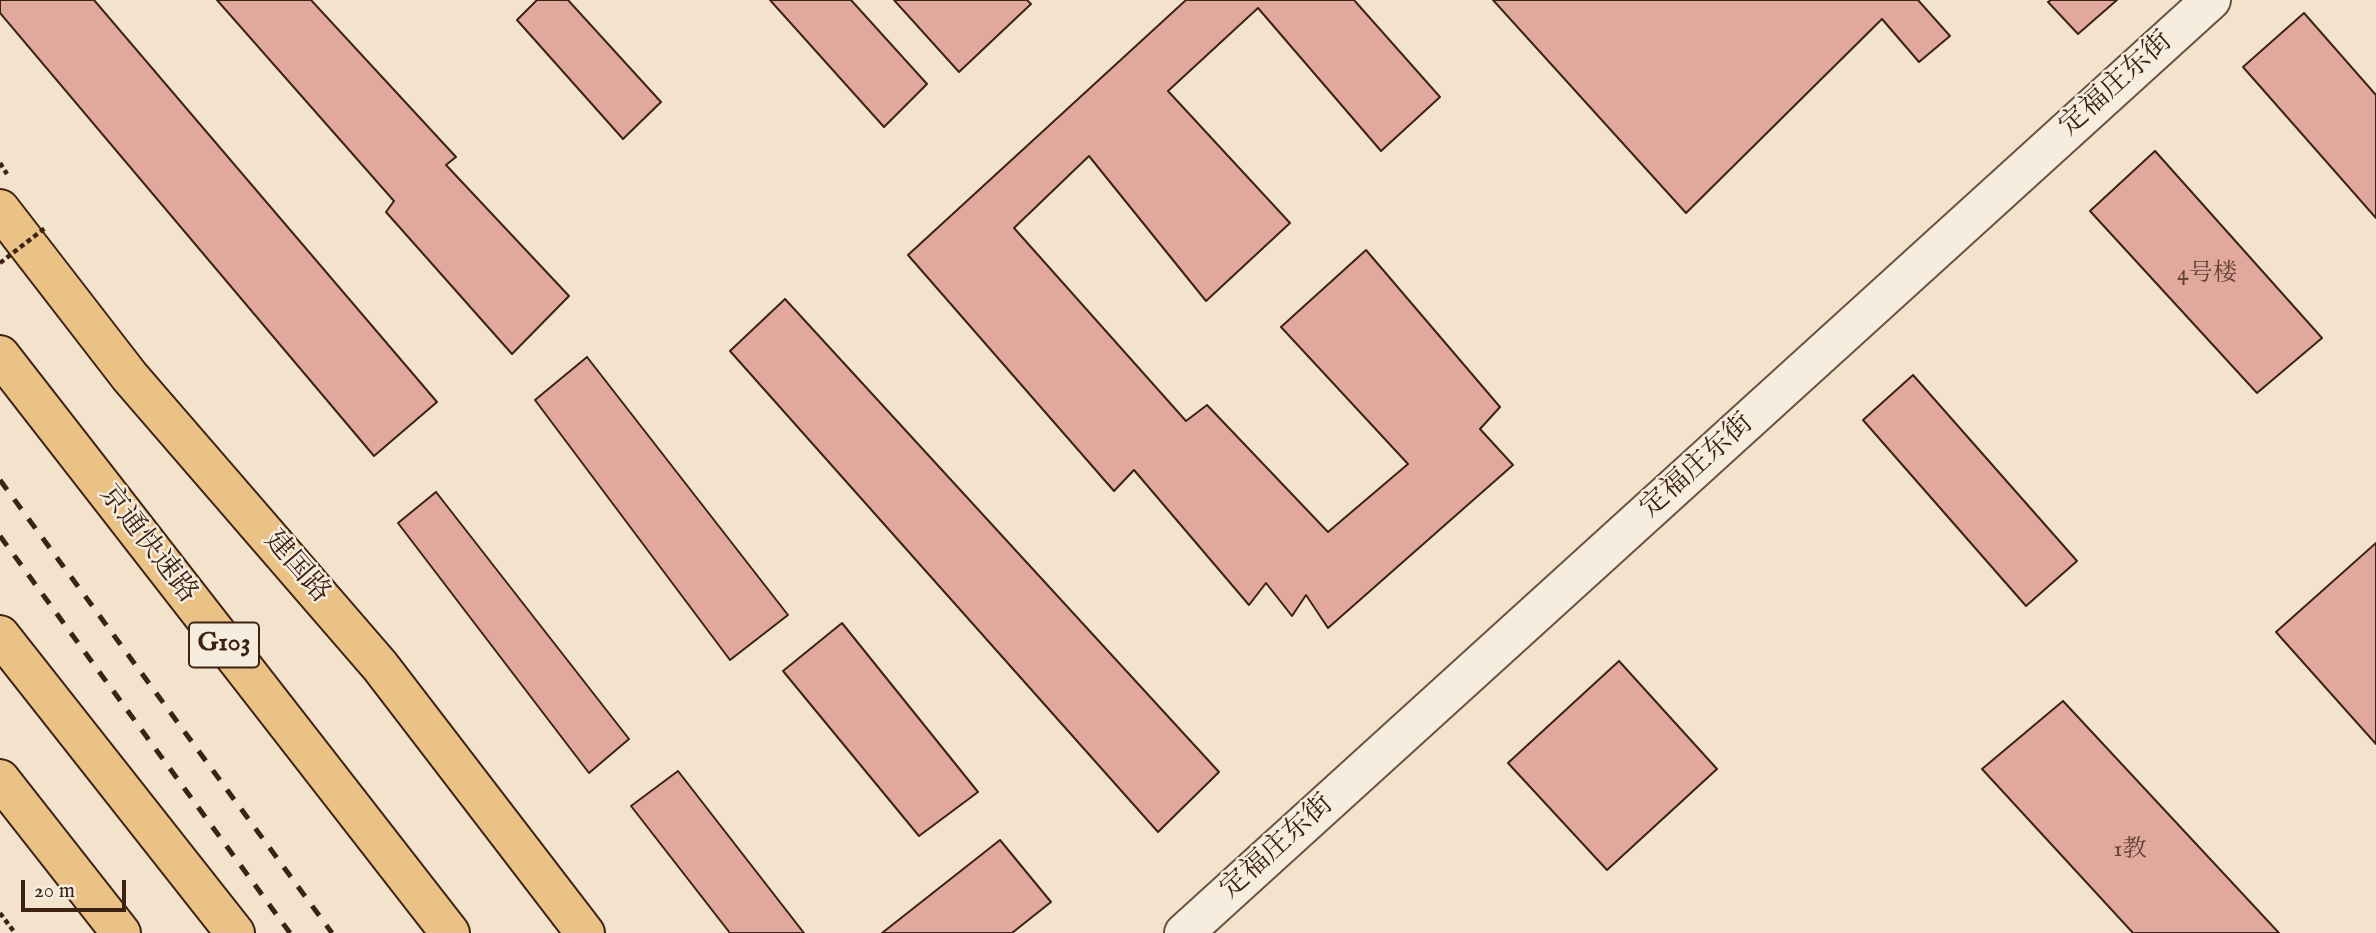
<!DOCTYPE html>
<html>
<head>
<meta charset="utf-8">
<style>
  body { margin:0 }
  #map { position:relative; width:2376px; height:933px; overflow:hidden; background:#f3e3cc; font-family:"IM FELL English",serif }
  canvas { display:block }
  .scale { position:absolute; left:21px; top:880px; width:105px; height:32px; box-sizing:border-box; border:4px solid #3c2213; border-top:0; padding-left:9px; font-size:21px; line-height:24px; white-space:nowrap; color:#3c2213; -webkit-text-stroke:5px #f7edde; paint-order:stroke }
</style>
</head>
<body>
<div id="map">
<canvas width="2376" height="933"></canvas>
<div class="scale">20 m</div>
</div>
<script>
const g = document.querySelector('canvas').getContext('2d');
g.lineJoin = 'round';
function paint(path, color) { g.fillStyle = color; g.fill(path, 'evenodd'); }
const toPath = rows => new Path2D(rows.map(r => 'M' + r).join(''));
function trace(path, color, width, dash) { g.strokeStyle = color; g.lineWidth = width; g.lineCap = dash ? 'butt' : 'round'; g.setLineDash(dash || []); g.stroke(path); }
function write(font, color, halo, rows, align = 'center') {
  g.font = font + ' "IM FELL English","Noto Serif SC",serif'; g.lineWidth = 5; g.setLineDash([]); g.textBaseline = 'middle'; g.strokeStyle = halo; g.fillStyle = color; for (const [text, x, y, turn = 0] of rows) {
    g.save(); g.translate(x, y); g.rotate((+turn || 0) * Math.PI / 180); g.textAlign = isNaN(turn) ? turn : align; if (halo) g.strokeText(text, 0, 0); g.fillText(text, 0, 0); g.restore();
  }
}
const building = toPath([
  [0,0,94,0,437,402,374,456,0,13,0,0],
  [217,0,311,0,456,157,446,165,569,296,512,354,386,212,394,201,217,0],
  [537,0,568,0,661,102,623,139,517,20,537,0],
  [770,0,851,0,927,84,884,127,770,0],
  [894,0,1027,0,1031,4,959,72,894,0],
  [1186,0,1354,0,1440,97,1381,151,1258,8,1168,91,1290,223,1206,301,1089,156,1014,228,1186,421,1207,405,1328,532,1408,464,1281,327,1366,250,1500,407,1480,429,1513,465,1328,628,1306,595,1292,616,1266,583,1249,605,1134,470,1114,491,908,255,1186,0],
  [1493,0,1918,0,1950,36,1919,62,1882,19,1686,213,1493,0],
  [2051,0,2117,0,2078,34,2048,2,2051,0],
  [2304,13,2376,95,2376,218,2243,67,2304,13],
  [2155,151,2322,338,2257,393,2090,211,2155,151],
  [785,299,1219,772,1158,832,730,351,785,299],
  [587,357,788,615,730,660,535,400,587,357],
  [1913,375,2077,561,2026,606,1863,420,1913,375],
  [436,492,629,739,589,773,398,523,436,492],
  [2376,543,2376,744,2276,632,2376,543],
  [842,623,978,792,919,836,783,671,842,623],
  [1619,661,1717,769,1607,870,1508,763,1619,661],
  [2063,701,2279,933,2133,933,1982,769,2063,701],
  [678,771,804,933,730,933,631,806,678,771],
  [1000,840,1051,902,1012,933,882,933,1000,840]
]);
const path = toPath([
  [0,163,7,174],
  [0,913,15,933]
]);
const minor = toPath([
  [1184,933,2211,0]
]);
const major = toPath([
  [0,209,130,377,380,666,585,933],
  [0,779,121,933]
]);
const highway = toPath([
  [0,355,450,933],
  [0,635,235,933]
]);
const rail = toPath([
  [0,480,332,933],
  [0,536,290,933]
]);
const pathBridge = toPath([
  [0,263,45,228]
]);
const numberNames = [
  ["4号楼",2207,275],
  ["1教",2130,851]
];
const shields = [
  [224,645,70]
];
const shieldNames = [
  ["G103",224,645]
];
const streetNames = [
  ["定福庄东街",2117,85,-42],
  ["定福庄东街",1698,467,-42],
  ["京通快速路",147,545,52],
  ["建国路",296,568,49],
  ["定福庄东街",1278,848,-42]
];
paint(building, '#e1a99d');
trace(building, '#3c2213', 2);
trace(minor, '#6a5241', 42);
trace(major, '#3c2213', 42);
trace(highway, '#3c2213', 42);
trace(path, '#3c2213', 4.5, [5, 3.5]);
trace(minor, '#f7edde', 38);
trace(major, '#eac286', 38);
trace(highway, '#eac286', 38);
trace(rail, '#3c2213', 5, [12, 12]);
trace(pathBridge, '#3c2213', 4.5, [5, 3.5]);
write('24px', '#654436', null, numberNames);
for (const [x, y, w] of shields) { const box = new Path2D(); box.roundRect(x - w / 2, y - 22.5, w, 45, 5); g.fillStyle = '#f7edde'; g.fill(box); trace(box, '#3c2213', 2); }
write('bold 26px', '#3c2213', null, shieldNames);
write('28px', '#3c2213', '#f7edde', streetNames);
</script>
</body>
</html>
